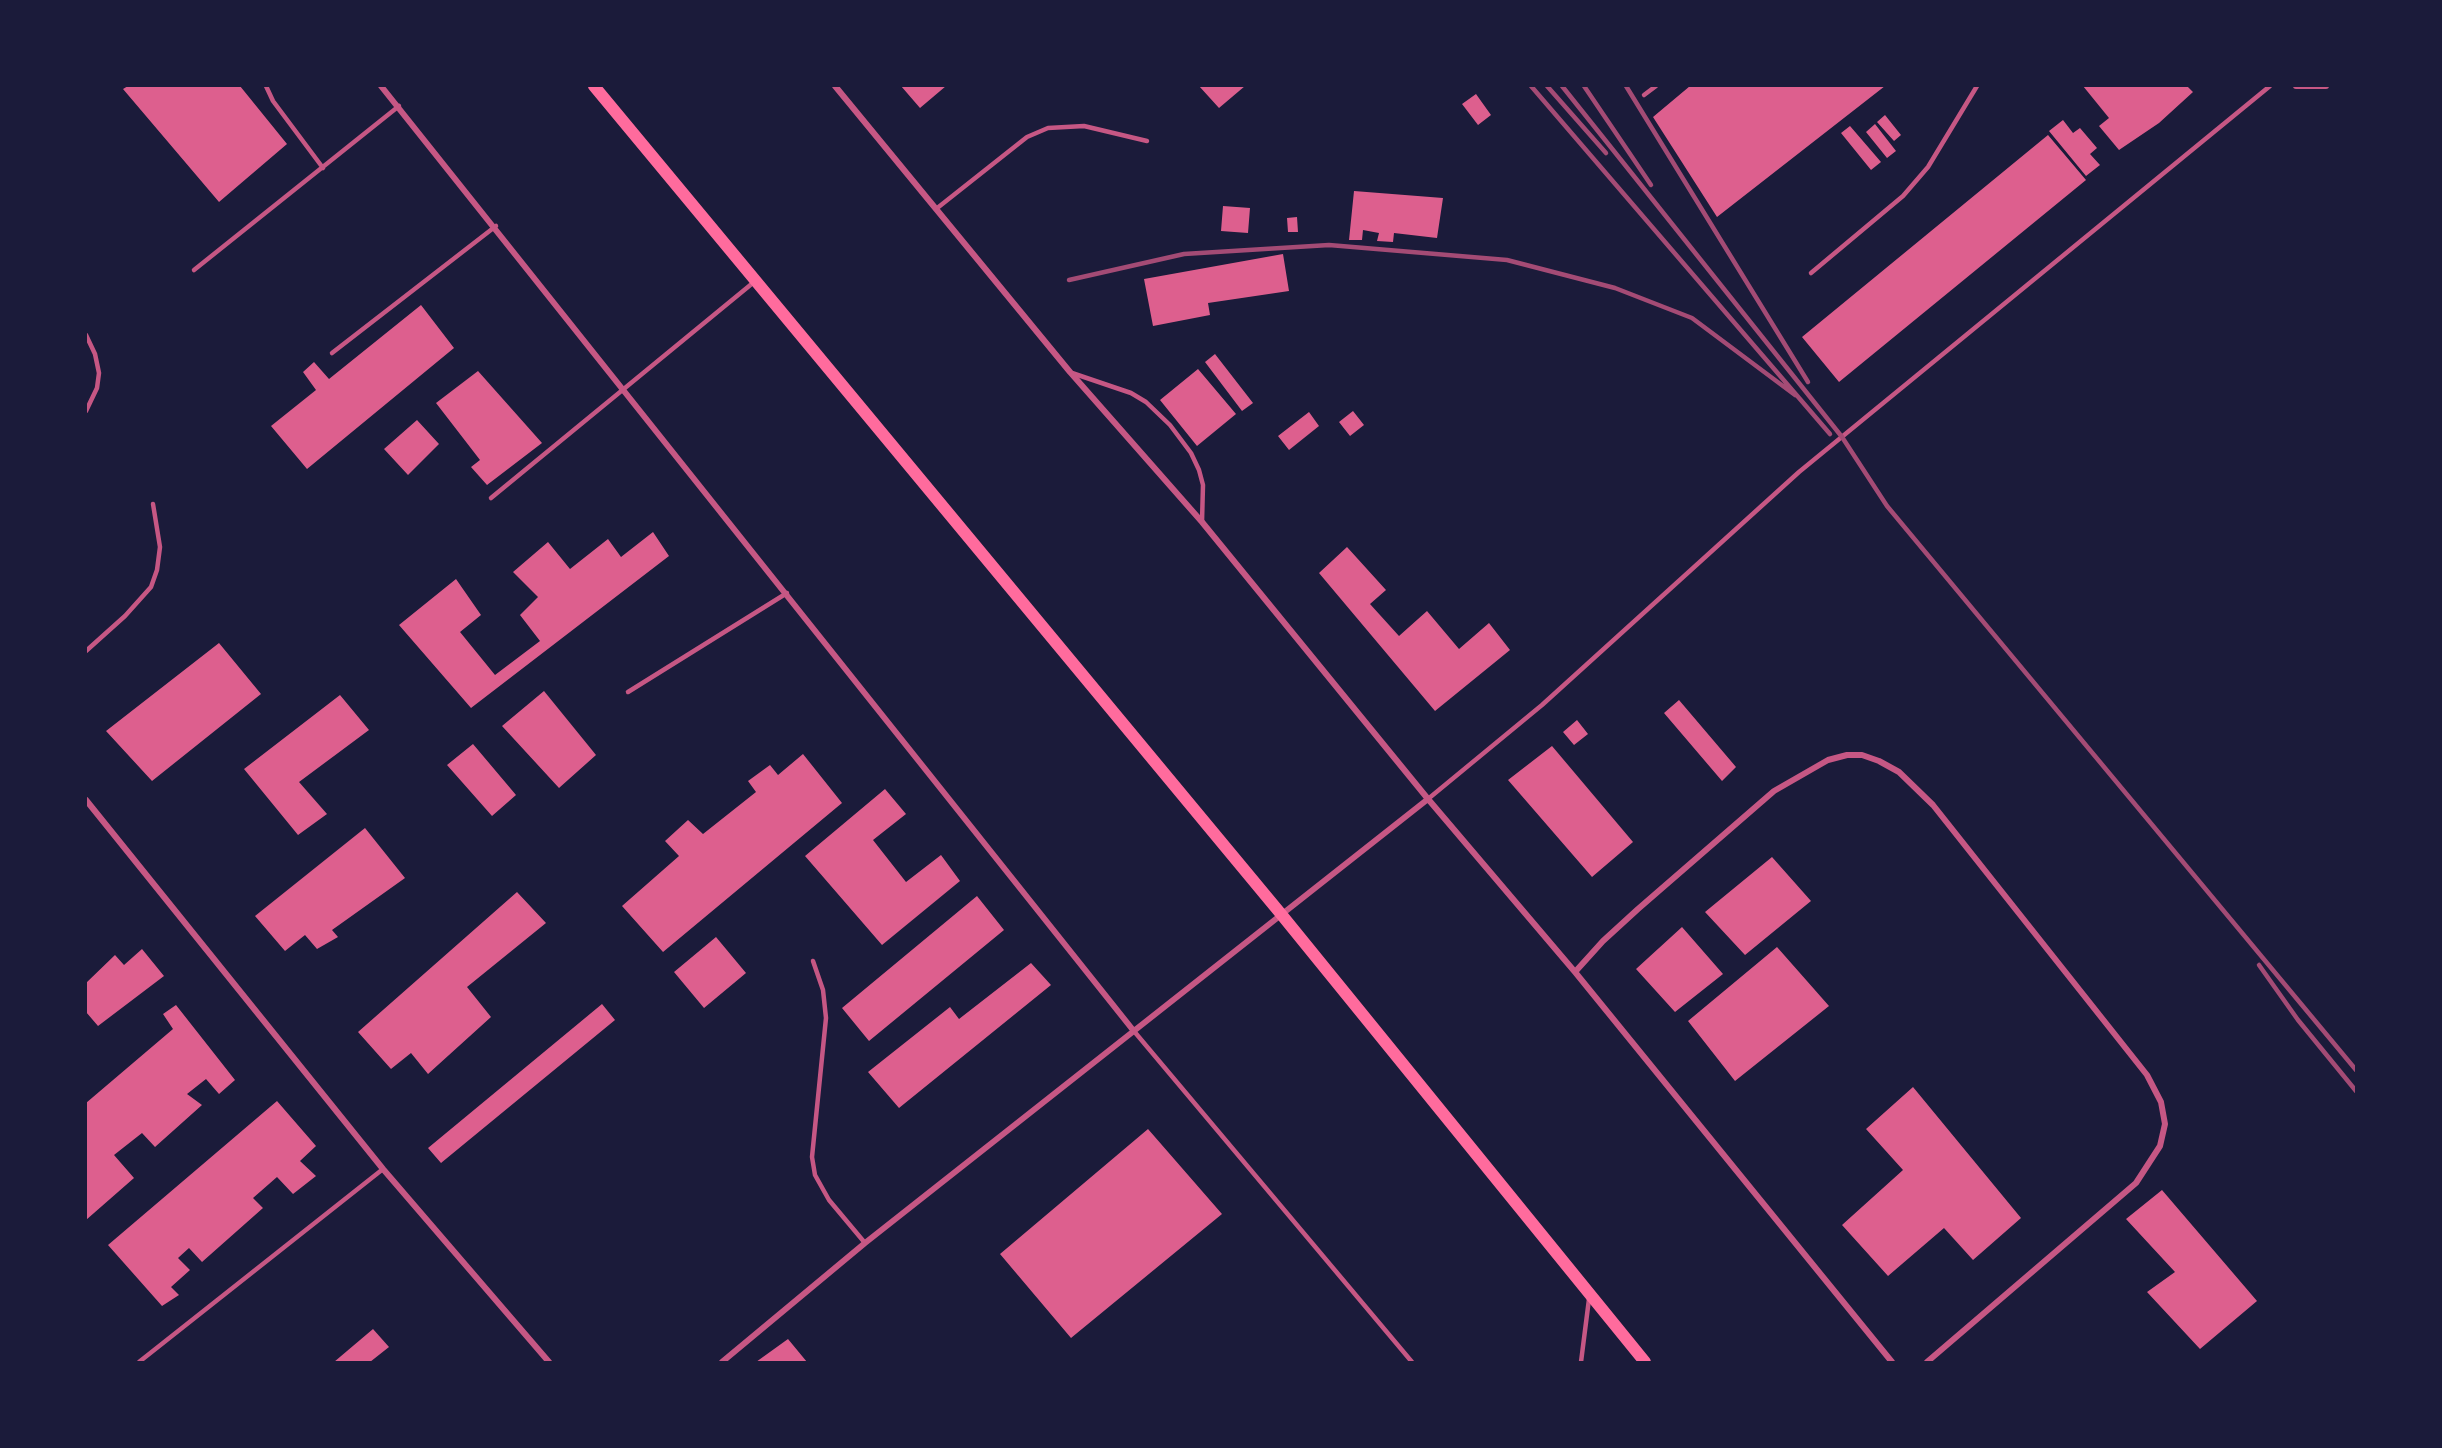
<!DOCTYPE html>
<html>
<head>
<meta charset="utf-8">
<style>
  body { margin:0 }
  #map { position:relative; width:2442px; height:1448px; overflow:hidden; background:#1b1b3a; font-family:"Nunito Sans",sans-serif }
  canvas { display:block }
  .frame { position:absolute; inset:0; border:87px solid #1b1b3a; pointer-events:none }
</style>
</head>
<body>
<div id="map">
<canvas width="2442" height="1448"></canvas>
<div class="frame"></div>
</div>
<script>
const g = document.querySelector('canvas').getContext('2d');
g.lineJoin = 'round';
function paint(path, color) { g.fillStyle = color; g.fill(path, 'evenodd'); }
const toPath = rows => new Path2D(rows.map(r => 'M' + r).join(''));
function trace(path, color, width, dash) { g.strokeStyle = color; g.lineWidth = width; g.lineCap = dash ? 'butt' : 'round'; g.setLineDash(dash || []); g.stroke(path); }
const building = toPath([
  [128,86,240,86,287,144,219,202,123,89],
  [901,86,946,86,920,108],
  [1199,86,1245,86,1219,108],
  [1690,86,1885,86,1717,217,1653,117],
  [2083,86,2187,86,2193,92,2159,123,2119,150,2099,126,2109,118],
  [1476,94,1491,115,1478,125,1462,104],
  [1885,115,1901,135,1894,141,1877,122],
  [2063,120,2073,133,2080,128,2097,148,2090,154,2100,165,2086,176,2049,131],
  [1875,124,1896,151,1887,158,1866,132],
  [1850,126,1881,162,1871,170,1841,133],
  [2048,135,2086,180,1839,382,1802,337],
  [1354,191,1443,198,1437,238,1394,233,1393,242,1377,241,1379,233,1363,230,1362,240,1349,240],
  [1223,206,1250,208,1248,233,1221,231],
  [1297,217,1298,232,1288,232,1287,218],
  [1283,254,1289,291,1208,303,1210,315,1153,326,1144,279],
  [421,305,454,348,307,469,271,426,316,390,303,372,314,362,329,379],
  [1215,354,1253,403,1242,411,1205,362],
  [1198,369,1236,414,1197,446,1160,400],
  [478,371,542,443,487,485,471,467,480,460,436,403],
  [1353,411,1364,425,1350,436,1339,422],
  [1309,412,1319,426,1289,450,1278,436],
  [417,420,439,444,408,475,384,449],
  [653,532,669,556,471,708,399,625,456,579,481,615,460,632,495,675,540,641,520,615,538,597,513,572,548,542,570,569,608,539,621,557],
  [1347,547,1386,590,1370,604,1399,636,1427,611,1459,649,1489,623,1510,650,1435,711,1319,573],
  [219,643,261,694,152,781,106,731],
  [544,691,596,755,559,788,502,726],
  [340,695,369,730,299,782,327,814,298,835,244,769],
  [1679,700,1736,767,1722,781,1664,713],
  [1577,720,1588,734,1574,745,1563,732],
  [473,744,516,795,492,816,447,765],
  [1552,746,1633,842,1592,877,1508,780],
  [803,754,842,803,663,952,622,906,679,856,665,841,688,820,703,834,756,792,748,781,770,765,778,775],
  [885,789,906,814,873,840,906,882,941,855,960,881,882,945,805,856],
  [365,828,405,878,332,930,338,937,317,949,305,935,285,951,255,916],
  [1772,857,1811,901,1745,955,1705,912],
  [517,892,546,923,467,987,491,1017,428,1074,411,1053,391,1069,358,1032],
  [977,896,1004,930,869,1041,842,1008],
  [1682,927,1723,974,1675,1012,1636,969],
  [716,937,746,973,704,1008,674,972],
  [1777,947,1829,1006,1735,1081,1688,1021],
  [142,949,164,976,98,1026,86,1012,86,983,115,955,124,965],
  [1031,963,1051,985,899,1108,868,1072,950,1007,959,1019],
  [602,1004,615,1020,441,1163,428,1148],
  [176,1005,235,1080,219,1094,206,1079,187,1094,202,1105,155,1147,142,1133,114,1155,134,1178,86,1220,86,1103,173,1029,163,1014],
  [1913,1087,2021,1218,1973,1260,1944,1228,1888,1276,1842,1225,1903,1170,1866,1129],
  [277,1101,316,1146,300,1161,316,1176,293,1194,277,1177,253,1198,263,1208,202,1262,189,1248,178,1258,190,1270,171,1287,179,1295,162,1306,108,1245],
  [1148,1129,1222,1214,1071,1338,1000,1254],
  [2162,1190,2257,1301,2200,1349,2147,1292,2175,1272,2126,1219],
  [373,1329,389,1347,370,1362,334,1362],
  [788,1339,807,1362,756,1362]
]);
const service = toPath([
  [266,86,273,101,323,168],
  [1644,95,1656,86],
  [936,209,1027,137,1048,128,1084,126,1147,141],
  [194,270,399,106],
  [1811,273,1903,196,1928,167,1977,86],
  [86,335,95,354,99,373,97,388,86,411],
  [332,353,496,226],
  [1072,373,1131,393,1146,402,1170,425,1191,453,1199,470,1203,485,1202,522],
  [491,498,754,282],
  [86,651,125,616,151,587,157,570,160,547,153,504],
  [628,692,787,593],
  [1428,799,1542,705,1799,472,2270,86],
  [813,961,823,990,826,1018,812,1157,815,1175,829,1200,865,1243],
  [1133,1030,1412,1362],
  [139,1362,383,1169],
  [1581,1362,1589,1299]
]);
const minor = toPath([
  [381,86,1133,1030],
  [835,86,1070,372,1202,522,1428,799,1575,972,1892,1362],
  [2296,86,2326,86],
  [86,800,383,1169,549,1362],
  [1575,972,1603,941,1638,909,1774,791,1828,760,1847,755,1862,755,1879,761,1899,772,1933,805,2147,1075,2161,1102,2165,1124,2160,1146,2136,1183,1927,1362],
  [722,1362,865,1243,1428,799]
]);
const secondary = toPath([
  [594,86,1281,914,1645,1362]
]);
const rail = toPath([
  [1531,86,1830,434],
  [1547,86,1606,153],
  [1562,86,1842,437,1887,506,2356,1070],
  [1584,86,1651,185],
  [1626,86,1808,382],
  [1069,280,1184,254,1329,245,1507,260,1615,288,1692,318,1795,395],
  [2259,965,2298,1020,2356,1091]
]);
paint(building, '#dd5f8e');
trace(service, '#c65784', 4.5);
trace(minor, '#c65784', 6);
trace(secondary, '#ff6b9d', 12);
trace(rail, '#a44b75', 4.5);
</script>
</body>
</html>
